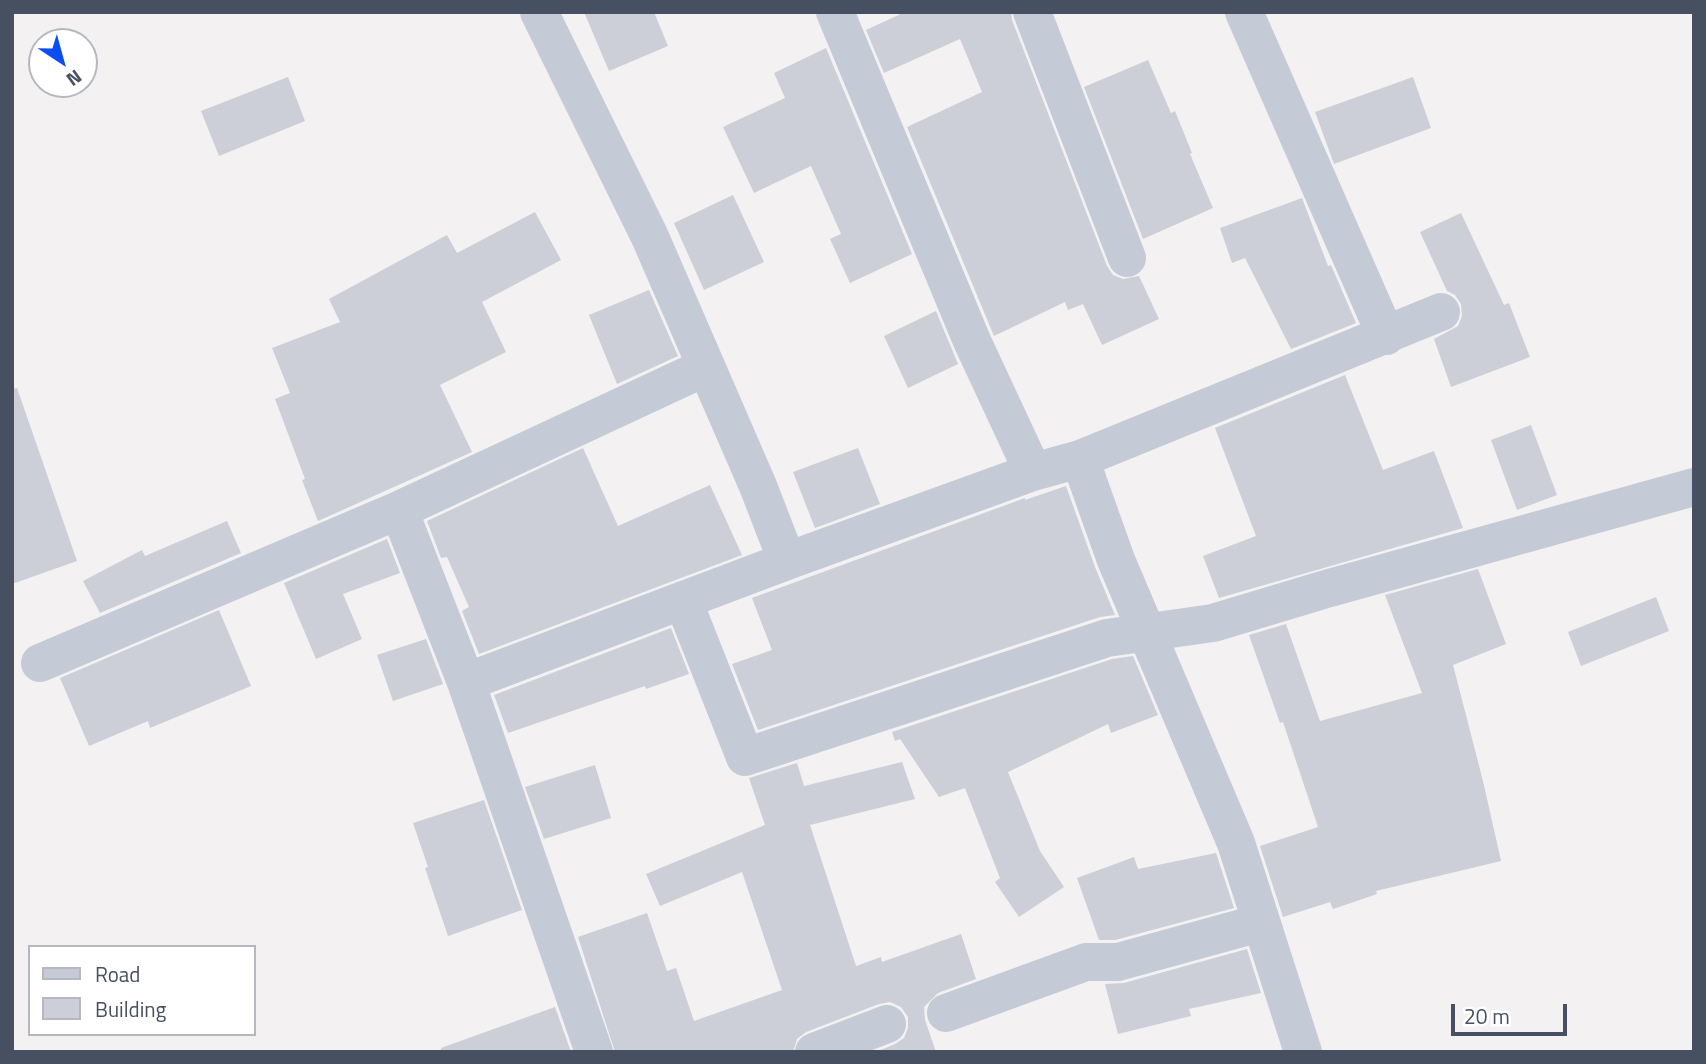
<!DOCTYPE html>
<html>
<head>
<meta charset="utf-8">
<style>
  body { margin:0 }
  #map { position:relative; width:1706px; height:1064px; overflow:hidden; background:#f3f1f1; font-family:"Titillium Web",sans-serif }
  canvas { display:block }
  .frame { position:absolute; inset:0; border:14px solid #475060; pointer-events:none }
  .legend { position:absolute; left:28px; top:945px; width:228px; height:91px; box-sizing:border-box; background:#fff; border:2px solid #b5b9bf; margin:0; padding:9px 12px; list-style:none; font-size:21px; color:#475060 }
  .legend li { display:flex; align-items:center; gap:14px; height:35px }
  .legend b { width:35px; border:2px solid #b5b9bf }
  .north { position:absolute; left:28px; top:28px; width:70px; height:70px; box-sizing:border-box; background:#fff; border:2px solid #b5b9bf; border-radius:50%; rotate:144deg; font-size:19px; font-weight:700; line-height:28px; text-align:center; color:#475060 }
  .north::after { content:''; display:block; margin:auto; width:24px; height:32px; background:#0c4df2; clip-path:polygon(50% 0,100% 100%,50% 72%,0 100%) }
  .scale { position:absolute; left:1451px; top:1004px; width:116px; height:32px; box-sizing:border-box; border:4px solid #475060; border-top:0; padding-left:9px; font-size:21px; line-height:24px; white-space:nowrap; color:#475060; -webkit-text-stroke:5px #fff; paint-order:stroke }
</style>
</head>
<body>
<div id="map">
<canvas width="1706" height="1064"></canvas>
<div class="frame"></div>
<ul class="legend">
<li><b style="height:9px;background:#c4cad6"></b>Road</li>
<li><b style="height:19px;background:#cccfd7"></b>Building</li>
</ul>
<div class="north">N</div>
<div class="scale">20 m</div>
</div>
<script>
const g = document.querySelector('canvas').getContext('2d');
g.lineJoin = 'round';
function paint(path, color) { g.fillStyle = color; g.fill(path, 'evenodd'); }
const toPath = rows => new Path2D(rows.map(r => 'M' + r).join(''));
function trace(path, color, width, dash) { g.strokeStyle = color; g.lineWidth = width; g.lineCap = dash ? 'butt' : 'round'; g.setLineDash(dash || []); g.stroke(path); }
const building = toPath([
  [584,12,654,12,668,46,609,71],
  [905,12,1011,12,1012,20,1107,266,1113,275,1123,279,1139,276,1159,319,1102,345,1083,304,1068,310,1065,302,994,336,907,127,982,92,960,39,884,73,866,30],
  [826,48,912,254,850,283,830,239,841,234,811,166,754,193,723,127,785,98,774,73],
  [1148,60,1171,113,1175,111,1192,153,1190,154,1213,208,1143,239,1084,87],
  [288,77,305,121,219,156,201,111],
  [1413,77,1431,128,1334,164,1315,112],
  [733,195,764,262,704,290,674,223],
  [1302,198,1328,266,1331,265,1356,323,1291,349,1245,258,1232,263,1220,228],
  [535,212,561,260,482,302,506,352,440,385,472,452,318,521,302,480,305,479,275,399,290,393,272,348,340,322,329,299,447,235,457,253],
  [1461,213,1504,305,1509,303,1530,357,1451,387,1434,339,1458,326,1462,316,1461,304,1455,295,1447,291,1420,232],
  [649,290,678,356,617,384,589,315],
  [936,311,958,364,908,388,884,336],
  [1345,375,1383,470,1434,451,1463,528,1219,598,1203,556,1256,536,1215,428],
  [17,388,77,561,12,584,12,389],
  [1531,425,1557,495,1517,510,1491,440],
  [583,448,618,526,710,485,742,555,479,654,462,611,469,607,447,557,441,558,427,521],
  [858,448,880,504,815,528,793,472],
  [1066,486,1095,567,1115,615,1100,617,758,730,732,664,772,650,752,598,1025,498,1025,500],
  [227,521,241,553,100,613,83,581,142,550,145,556],
  [387,539,400,573,343,594,362,639,316,659,284,583],
  [1478,569,1506,644,1453,665,1483,781,1501,861,1376,891,1377,894,1333,909,1330,902,1283,917,1260,846,1318,827,1283,722,1280,723,1249,635,1286,624,1320,721,1422,693,1385,595],
  [1656,597,1669,631,1581,666,1568,632],
  [219,610,251,686,150,728,148,721,89,746,60,678],
  [671,628,689,674,646,689,645,686,508,733,494,695],
  [426,639,443,684,393,701,377,655],
  [1133,656,1158,715,1111,733,1108,724,1008,772,1040,851,1064,887,1019,917,995,882,1000,878,965,788,939,797,900,739,895,741,892,732,1112,659],
  [902,762,915,799,810,825,856,966,881,957,882,962,961,934,976,979,938,993,924,1007,925,1020,936,1052,876,1052,895,1044,904,1038,908,1028,908,1017,901,1007,890,1002,879,1004,806,1032,797,1039,793,1052,615,1052,578,937,647,913,667,971,676,968,694,1021,782,990,742,872,660,906,646,874,765,825,749,778,797,763,804,786],
  [595,765,611,818,544,839,525,787],
  [484,800,522,910,448,936,425,868,428,867,413,823],
  [1216,853,1234,908,1115,940,1099,940,1077,878,1134,857,1138,869],
  [1247,949,1261,993,1189,1009,1191,1016,1118,1034,1105,984,1124,983],
  [555,1007,571,1052,441,1052,441,1048]
]);
const minor = toPath([
  [539,12,650,237,758,486,787,561,1033,472,1080,459,1441,312],
  [835,12,972,341,1033,472],
  [1032,12,1127,258],
  [1244,12,1386,336],
  [1080,459,1116,560,1236,843,1303,1052],
  [399,510,466,682],
  [683,600,745,757,1107,638,1213,623,1326,589,1694,487],
  [40,663,399,510,706,367],
  [946,1013,1086,962,1118,962,1260,923],
  [594,1052,466,682,787,561],
  [814,1052,887,1024]
]);
paint(building, '#cccfd7');
trace(minor, '#c4cad6', 38);
</script>
</body>
</html>
